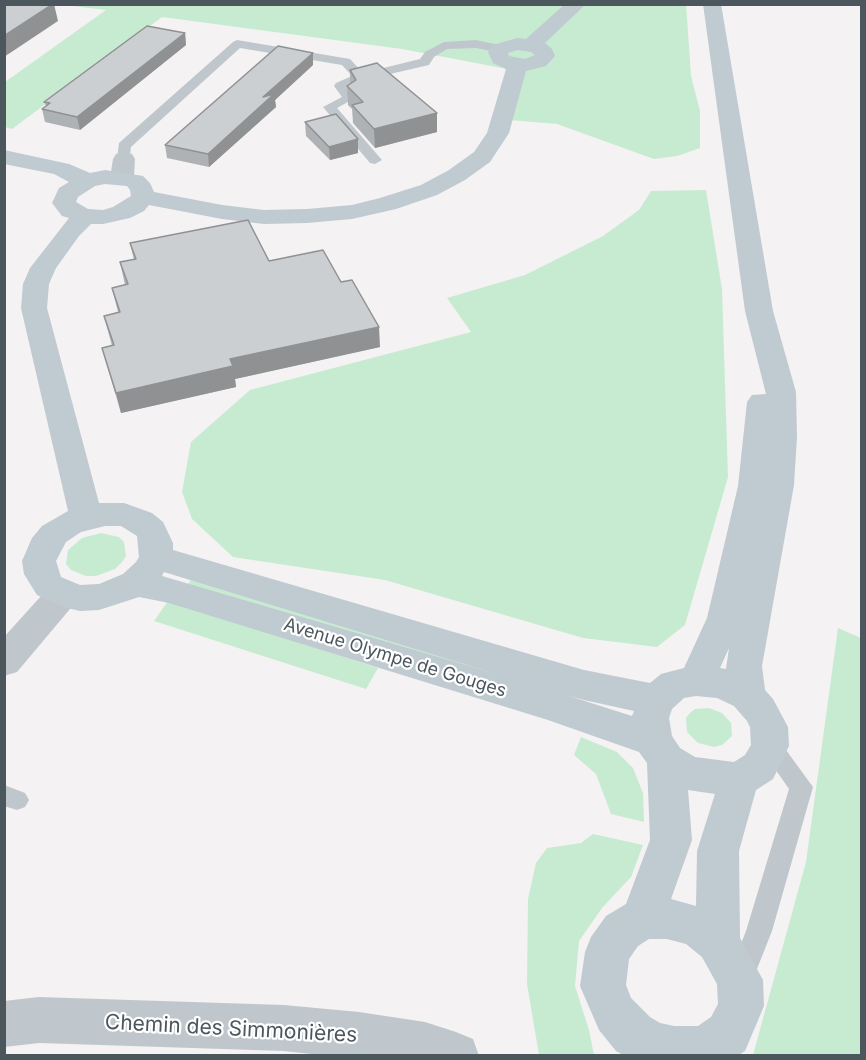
<!DOCTYPE html>
<html>
<head>
<meta charset="utf-8">
<style>
  body { margin:0 }
  #map { position:relative; width:866px; height:1060px; overflow:hidden; background:#f4f2f2; font-family:Inter,sans-serif }
  canvas { display:block }
  .frame { position:absolute; inset:0; border:6px solid #4c575d; pointer-events:none }
</style>
</head>
<body>
<div id="map">
<canvas width="866" height="1060"></canvas>
<div class="frame"></div>
</div>
<script>
const g = document.querySelector('canvas').getContext('2d');
g.lineJoin = 'round';
function paint(path, color) { g.fillStyle = color; g.fill(path, 'evenodd'); }
const toPath = rows => new Path2D(rows.map(r => 'M' + r).join(''));
function trace(path, color, width, dash) { g.strokeStyle = color; g.lineWidth = width; g.lineCap = dash ? 'butt' : 'round'; g.setLineDash(dash || []); g.stroke(path); }
function write(font, color, halo, rows, align = 'center') {
  g.font = font + ' Inter,sans-serif'; g.lineWidth = 4.5; g.setLineDash([]); g.textBaseline = 'middle'; g.strokeStyle = halo; g.fillStyle = color; for (const [text, x, y, turn = 0] of rows) {
    g.save(); g.translate(x, y); g.rotate((+turn || 0) * Math.PI / 180); g.textAlign = isNaN(turn) ? turn : align; if (halo) g.strokeText(text, 0, 0); g.fillText(text, 0, 0); g.restore();
  }
}
const green = toPath([
  [686,4,691,76,700,111,700,148,677,156,654,159,557,124,510,120,523,72,402,49,162,17,12,129,5,127,5,82,106,10,65,5],
  [706,190,722,289,728,477,685,625,657,647,583,638,385,580,233,557,192,519,182,492,191,442,250,390,471,332,447,298,525,275,603,236,639,210,651,191],
  [101,533,119,537,124,542,126,556,122,562,115,569,96,576,86,576,71,570,66,564,68,550,82,538],
  [193,577,562,687,558,697,187,585],
  [168,601,378,668,366,689,154,621],
  [838,628,861,638,861,1055,753,1055,806,862],
  [709,708,722,713,731,723,732,736,722,745,714,747,698,743,687,732,686,718,690,713,695,709],
  [581,737,617,752,633,768,643,793,644,822,611,814,596,774,574,755],
  [593,834,643,845,631,877,602,908,579,941,575,986,589,1030,594,1055,539,1055,527,984,528,899,536,863,547,848,581,843]
]);
const lane = toPath([
  [237,40,350,59,363,73,420,59,425,52,444,42,476,40,504,46,506,49,500,53,476,48,447,49,434,57,429,65,364,80,347,87,355,98,337,108,382,160,375,164,370,163,323,107,342,97,334,86,336,83,352,76,342,65,240,48,131,147,129,162,119,162,117,159,119,143,233,42,237,40],
  [770,736,778,739,813,787,772,931,749,989,740,993,731,989,727,980,746,931,789,789,759,746,762,739,770,736],
  [4,785,25,793,29,800,25,807,17,810,4,806,4,785]
]);
const street = toPath([
  [124,152,132,154,135,159,134,178,130,183,122,185,114,183,110,178,113,159,116,154,124,152],
  [63,581,75,585,80,594,75,603,17,672,4,676,4,637,51,585,63,581],
  [39,997,284,1005,359,1012,425,1022,456,1032,473,1039,479,1056,329,1056,284,1051,39,1043,4,1047,4,1001,39,997]
]);
const secondary = toPath([
  [565,4,586,4,545,43,552,49,555,56,546,66,526,71,509,133,490,162,465,180,437,195,396,209,352,219,307,223,264,224,222,219,149,205,144,211,130,218,103,224,91,224,79,236,56,268,49,284,47,308,99,503,124,503,152,513,163,522,173,543,173,550,584,670,650,683,661,674,684,668,707,618,738,486,747,402,752,395,766,394,745,311,703,4,721,4,773,311,796,392,797,437,794,485,762,666,765,690,773,699,788,727,789,746,773,779,756,790,739,851,740,938,763,980,764,1006,745,1051,737,1056,625,1056,616,1051,599,1030,580,986,585,952,591,937,606,916,626,904,650,840,647,763,639,752,548,720,169,603,139,597,99,610,80,611,63,607,37,595,24,574,22,561,32,538,42,526,68,511,21,308,23,284,30,268,69,218,62,216,52,203,59,188,69,182,54,174,4,164,4,150,69,164,90,173,105,170,143,176,150,183,154,192,222,205,264,210,307,209,352,205,380,198,421,185,449,170,474,152,487,133,506,69,493,63,488,52,493,45,517,38,526,39,565,4],
  [518,50,531,52,535,55,525,59,509,56,508,53,518,50],
  [105,184,127,186,130,190,131,196,113,207,103,210,88,209,76,202,78,197,95,186,105,184],
  [105,526,121,526,137,536,139,557,136,562,123,574,99,584,80,585,61,577,56,561,66,542,81,532,105,526],
  [164,572,500,675,162,576,164,572],
  [729,648,726,669,720,668,729,648],
  [569,696,584,700,634,711,632,716,569,696],
  [696,696,717,698,734,706,747,721,750,727,751,745,745,755,734,762,695,757,680,748,672,736,669,718,672,709,684,698,696,696],
  [688,790,715,794,697,851,696,906,671,899,692,840,688,790],
  [649,939,667,939,686,944,702,957,717,984,718,1004,711,1017,698,1026,674,1026,660,1023,650,1017,631,998,626,985,629,959,638,946,649,939]
]);
const wall = toPath([
  [185,33,186,45,80,130,45,122,42,109,46,106,44,102],
  [313,65,275,100,276,107,209,167,167,158,165,145],
  [350,70,437,132,375,148,353,123,352,109,348,105,347,86,350,84],
  [305,122,358,153,330,160,306,136],
  [130,243,269,261,341,282,380,347,235,379,236,387,121,413,102,348,112,346,104,316,118,312,112,288,125,285,120,262,134,260]
]);
const shadedWall = toPath([
  [53,4,54,4,58,21,4,57,4,36],
  [185,33,186,45,80,130,77,117],
  [313,53,313,65,275,100,276,107,209,167,208,154,263,97],
  [437,113,437,132,375,148,374,129],
  [358,139,358,153,330,160,329,147],
  [379,327,380,347,235,379,236,387,121,413,116,393,230,359]
]);
const building = toPath([
  [4,4,53,4,4,36,4,4],
  [147,26,185,33,77,117,42,109,50,103,44,102,147,26],
  [278,46,313,53,263,97,274,94,208,154,165,145,278,46],
  [377,63,437,113,374,129,352,105,363,102,347,86,356,80,350,70,377,63],
  [336,114,358,139,329,147,305,122,336,114],
  [248,220,269,261,323,250,341,282,352,280,379,327,230,359,233,366,116,393,102,348,114,345,104,316,120,312,112,288,128,284,120,262,136,259,130,243,248,220]
]);
const streetNames = [
  ["Avenue Olympe de Gouges",395,658,17]
];
const nearStreetnames = [
  ["Chemin des Simmonières",231,1029,3]
];
paint(green, '#c7ebd1');
paint(lane, '#c0c7cc');
paint(street, '#c0c7cc');
paint(secondary, '#c0cad1');
paint(wall, '#afb2b5');
paint(shadedWall, '#8f9193');
paint(building, '#cccfd2');
trace(building, '#8f9193', 1.5);
write('18px', '#4c575d', '#fff', streetNames);
write('21px', '#4c575d', '#fff', nearStreetnames);
</script>
</body>
</html>
